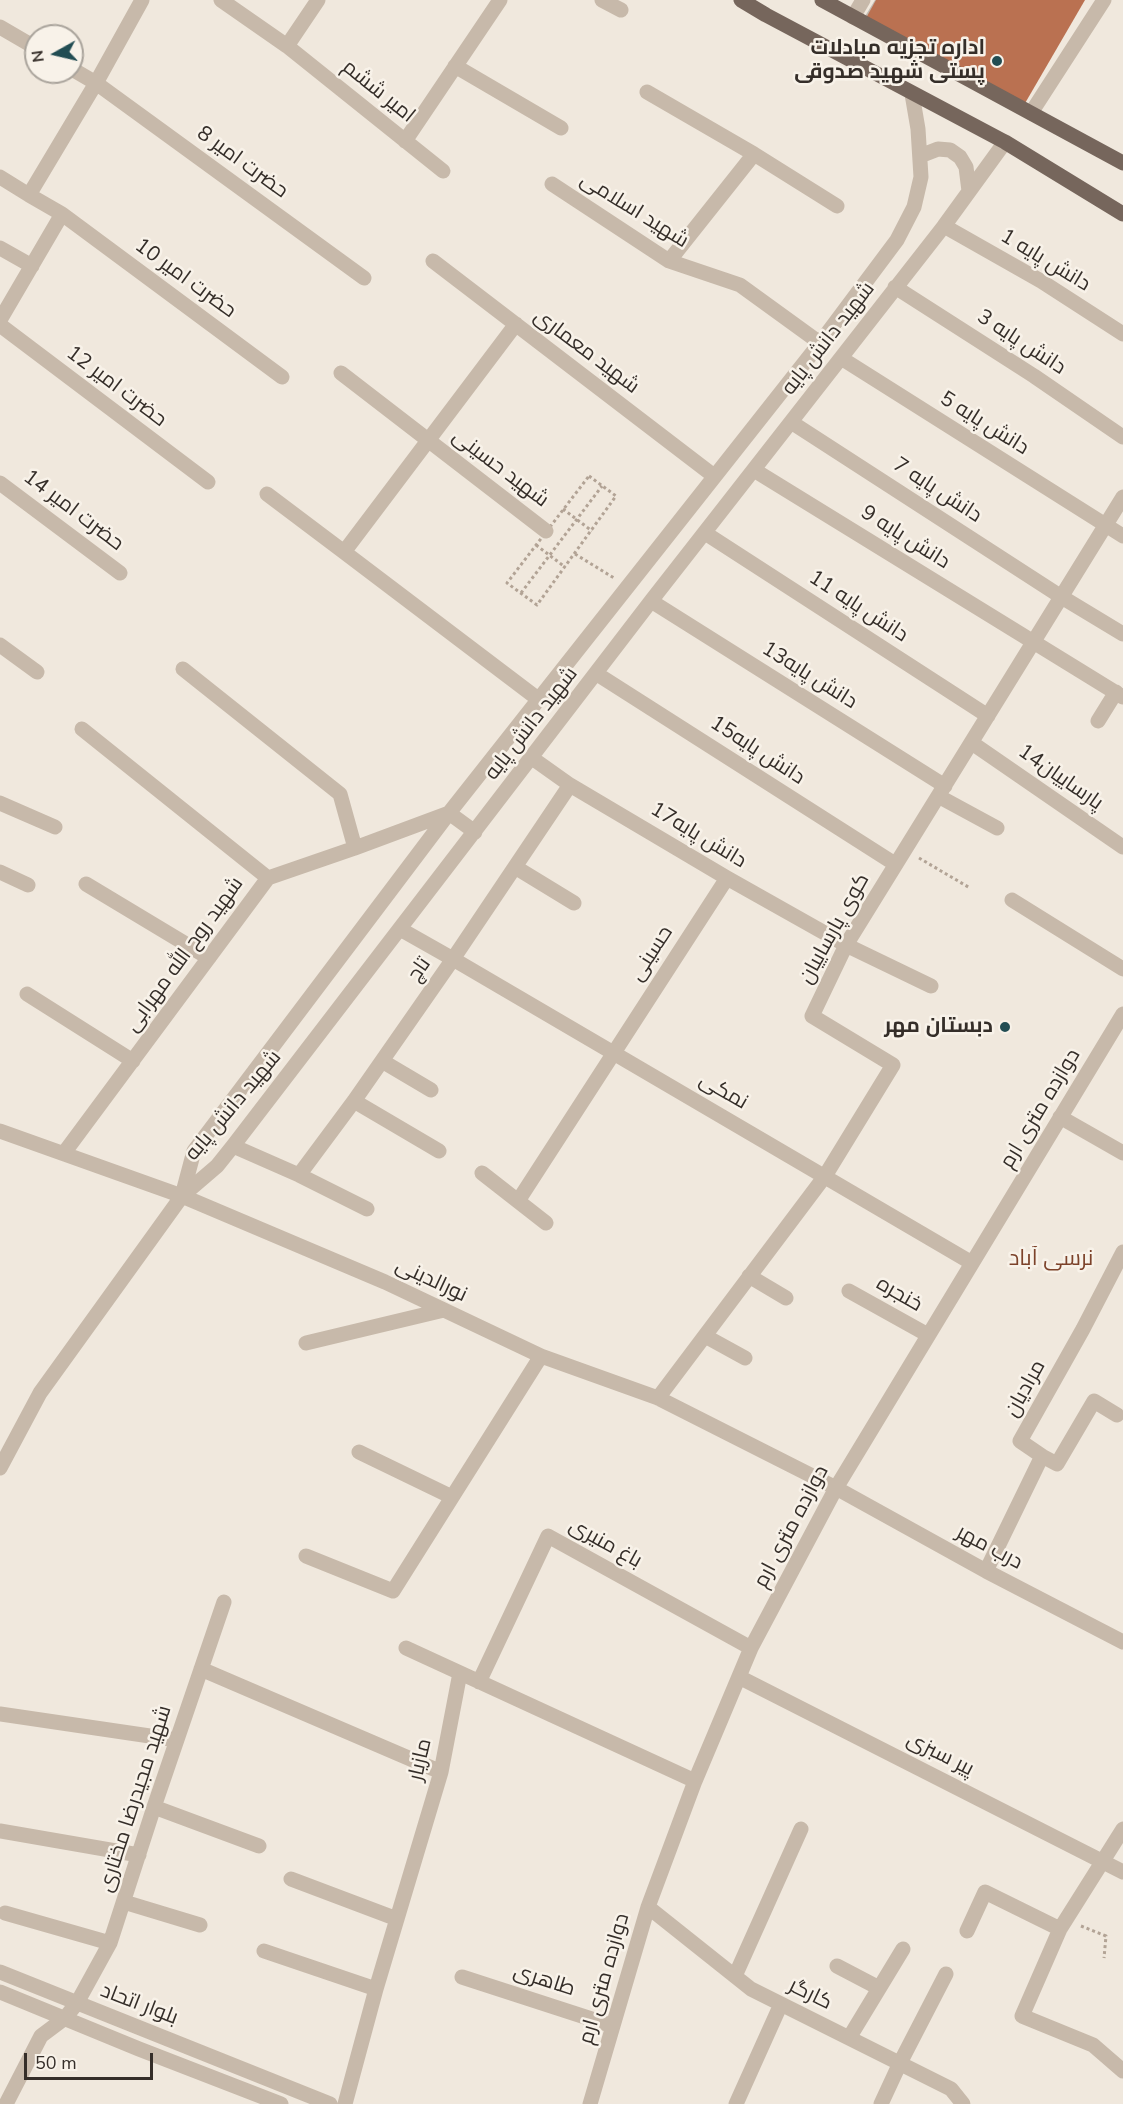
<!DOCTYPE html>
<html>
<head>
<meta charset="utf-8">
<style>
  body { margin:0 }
  #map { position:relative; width:1123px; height:2104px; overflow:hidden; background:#f0e8dd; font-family:"Nunito Sans",sans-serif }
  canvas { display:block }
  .north { position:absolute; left:24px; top:24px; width:60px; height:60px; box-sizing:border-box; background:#f8f2e9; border:2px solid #aaa49c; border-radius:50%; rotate:262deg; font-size:16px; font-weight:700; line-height:24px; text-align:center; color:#352e29 }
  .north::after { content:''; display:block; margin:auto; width:21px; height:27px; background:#224d53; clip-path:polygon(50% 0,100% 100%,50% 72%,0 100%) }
  .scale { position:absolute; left:24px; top:2053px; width:129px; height:27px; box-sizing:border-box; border:3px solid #352e29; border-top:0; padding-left:8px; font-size:18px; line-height:21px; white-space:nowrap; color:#352e29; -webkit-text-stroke:4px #f8f2e9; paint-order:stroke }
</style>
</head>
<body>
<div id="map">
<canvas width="1123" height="2104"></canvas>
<div class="north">N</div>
<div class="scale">50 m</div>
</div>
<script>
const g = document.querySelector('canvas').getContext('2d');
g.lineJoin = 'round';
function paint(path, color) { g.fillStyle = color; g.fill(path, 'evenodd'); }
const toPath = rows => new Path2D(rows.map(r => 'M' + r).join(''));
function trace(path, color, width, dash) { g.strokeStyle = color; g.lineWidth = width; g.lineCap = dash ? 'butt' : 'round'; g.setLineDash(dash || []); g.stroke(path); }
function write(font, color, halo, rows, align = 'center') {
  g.font = font + ' "Nunito Sans",Cairo,sans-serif'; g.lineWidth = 5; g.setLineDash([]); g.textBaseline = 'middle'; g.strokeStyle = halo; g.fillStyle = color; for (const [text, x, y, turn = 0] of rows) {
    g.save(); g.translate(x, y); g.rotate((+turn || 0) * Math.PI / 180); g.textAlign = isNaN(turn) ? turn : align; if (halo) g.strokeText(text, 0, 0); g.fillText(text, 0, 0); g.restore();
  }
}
const shadow = toPath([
  [875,0,1083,0,859,26]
]);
const building = toPath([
  [876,0,1085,0,1024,105,866,18]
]);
const path = toPath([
  [589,476,616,496,537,605,507,583,589,476],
  [563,509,592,531],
  [536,545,565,567],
  [575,554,614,578],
  [521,593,602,486],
  [919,858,970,888],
  [1081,1926,1106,1936,1104,1958]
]);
const minor = toPath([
  [221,0,287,46,443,171],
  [602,0,621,10],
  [853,17,863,0],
  [0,27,36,48],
  [287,46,318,0],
  [455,66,561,128],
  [72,69,96,83,364,278],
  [647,92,754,154,837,206],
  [1031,113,1104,0],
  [405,141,500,0],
  [920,156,938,149,950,150,960,157,966,167,969,191],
  [0,177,29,195],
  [552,184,669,261,740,285,820,343],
  [62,214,282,377],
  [944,226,1041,281,1123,334],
  [0,248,32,266],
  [433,261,714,476],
  [669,261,754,154],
  [895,287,1034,376,1123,437],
  [0,320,62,214,29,195,96,83,142,0],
  [516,324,344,552,538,699],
  [0,325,208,482],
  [841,358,1123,536],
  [341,373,546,531],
  [791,422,1060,596,1123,634],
  [754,470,1123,697],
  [0,483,120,573],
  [267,494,344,552],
  [705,533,988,716],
  [651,601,945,786],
  [0,645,37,672],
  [183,669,340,794,355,848],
  [597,674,895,864],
  [1098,721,1116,692],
  [82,729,268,878],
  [972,743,1123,847],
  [532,758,570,785,727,878,846,945,931,986],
  [938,796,997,828],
  [0,803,55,827],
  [515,867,574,903],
  [0,872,28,885],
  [86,884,209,958],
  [1012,900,1123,969],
  [400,929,453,959,972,1263],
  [27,994,133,1061],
  [382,1061,431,1090],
  [354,1101,439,1151],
  [1060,1117,1123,1153],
  [0,1131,182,1196,385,1282,541,1356,658,1398,836,1488,986,1571,1123,1642],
  [233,1146,299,1175,367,1209],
  [64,1153,268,878,355,848,449,813,475,832],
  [482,1173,546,1223],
  [299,1175,354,1101,453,959,570,785],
  [182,1196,194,1151,449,813,820,343,897,240,914,207,921,177,918,129,912,94],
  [518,1201,727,878],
  [749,1276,786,1298],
  [849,1291,928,1335],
  [705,1336,745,1358],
  [306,1343,444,1310],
  [658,1398,825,1176,893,1065,812,1016,846,945,1123,497],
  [359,1452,452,1497],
  [1042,1456,1057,1464,1094,1401,1117,1415],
  [0,1468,40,1393,182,1196,217,1166,233,1146,651,601,944,226,1005,142],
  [306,1556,393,1591,541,1356],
  [986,1571,1042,1456,1020,1441,1083,1329,1123,1252],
  [406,1648,695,1781],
  [201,1669,441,1772],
  [739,1677,1123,1872],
  [479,1682,548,1536,751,1648],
  [0,1714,177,1740],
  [154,1807,259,1846],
  [1123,1829,1060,1929,1022,2016,1093,2045,1123,2071],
  [0,1831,139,1855],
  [291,1879,397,1919],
  [124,1902,200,1925],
  [648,1907,751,1989,951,2089,963,2104],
  [5,1913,110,1943],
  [967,1931,985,1892,1060,1929],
  [264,1951,376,1989],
  [837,1966,879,1988],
  [0,1972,330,2104],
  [735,1976,801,1829],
  [462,1977,613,2026],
  [0,1992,139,2049,281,2104],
  [849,2038,903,1949],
  [6,2104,41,2036,65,2018,77,2003,110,1943,154,1807,224,1602],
  [345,2104,376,1989,441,1772,460,1673],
  [590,2104,648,1907,695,1781,751,1648,836,1488,1123,1014],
  [736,2104,781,2004],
  [881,2104,900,2063,946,1974]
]);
const major = toPath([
  [741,0,766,15,1005,142,1123,214],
  [822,0,1123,163]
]);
const markers = [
  [997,61,6,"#224d53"],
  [1005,1027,6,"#224d53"]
];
const poiNames = [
  ["اداره تجزیه مبادلات",985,49],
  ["پستی شهید صدوقی",985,73],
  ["دبستان مهر",993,1027]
];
const streetNames = [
  ["امیر ششم",378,92,39],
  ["حضرت امیر 8",242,163,36],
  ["شهید اسلامی",634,211,32],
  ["دانش پایه 1",1045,261,31],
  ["حضرت امیر 10",185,279,36],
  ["شهید دانش پایه",829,339,-52],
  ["دانش پایه 3",1021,343,33],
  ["شهید معماری",586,352,37],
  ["حضرت امیر 12",116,387,37],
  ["دانش پایه 5",984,424,32],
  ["شهید حسینی",500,469,37],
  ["دانش پایه 7",937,491,33],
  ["حضرت امیر 14",73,511,37],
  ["دانش پایه 9",905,538,32],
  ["دانش پایه 11",858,607,33],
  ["دانش پایه13",809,676,32],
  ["شهید دانش پایه",532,724,-52],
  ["دانش پایه15",757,751,33],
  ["پارساییان14",1060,778,35],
  ["دانش پایه17",698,836,31],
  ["کوی پارساییان",835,929,-61],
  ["حسینی",652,954,-57],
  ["شهید روح الله مهرابی",185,955,-54],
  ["تاچ",420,970,-55],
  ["نمکی",723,1092,30],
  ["شهید دانش پایه",234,1106,-50],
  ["دوازده متری ارم",1041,1109,-59],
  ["نورالدینی",431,1281,25],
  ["خنجره",899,1295,30],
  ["مرادیان",1026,1389,-61],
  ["دوازده متری ارم",792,1527,-62],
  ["باغ منیری",605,1544,29],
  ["درب مهر",989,1548,28],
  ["پیر سبزی",940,1755,27],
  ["مازیار",421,1760,-77],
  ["شهید مجیدرضا مختاری",136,1799,-72],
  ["دوازده متری ارم",605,1979,-74],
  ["طاهری",544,1981,18],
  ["کارگر",810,1995,26],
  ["بلوار اتحاد",139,2005,21]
];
const neighbourhoodNames = [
  ["نرسی آباد",1051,1260]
];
paint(shadow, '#0003');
paint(building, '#ba7151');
trace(path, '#b2a395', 3, [3, 3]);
trace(minor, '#c7b9aa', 15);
trace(major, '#76665c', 15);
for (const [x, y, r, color] of markers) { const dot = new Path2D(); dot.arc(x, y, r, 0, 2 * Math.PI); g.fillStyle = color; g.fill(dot); trace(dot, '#f8f2e9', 2); }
write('bold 21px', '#352e29', '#f8f2e9', poiNames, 'right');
write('21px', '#352e29', '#f8f2e9', streetNames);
write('22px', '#7c422a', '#f8f2e9', neighbourhoodNames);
</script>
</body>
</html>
